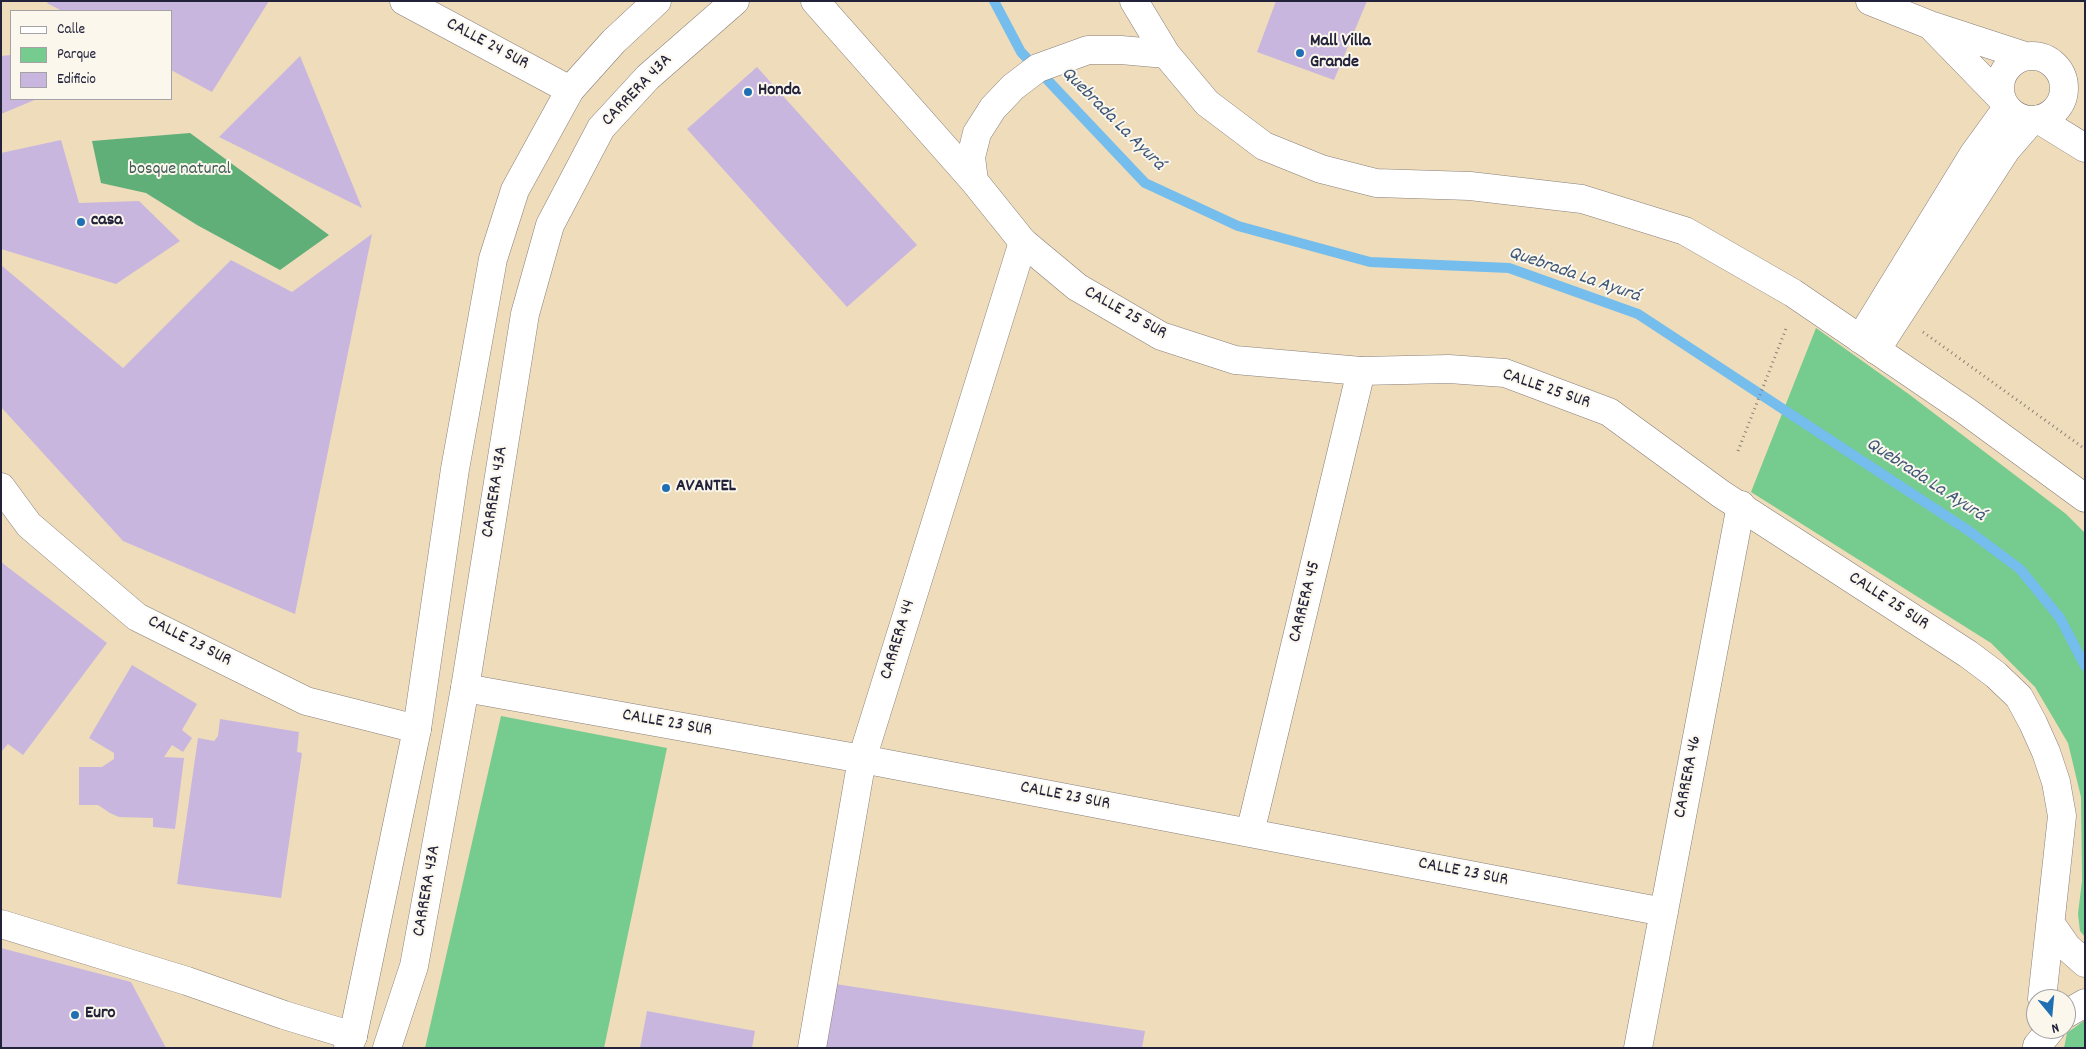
<!DOCTYPE html>
<html>
<head>
<meta charset="utf-8">
<style>
  body { margin:0 }
  #map { position:relative; width:2086px; height:1049px; overflow:hidden; background:#eedcba; font-family:Dekko,sans-serif }
  canvas { display:block }
  .frame { position:absolute; inset:0; border:2px solid #22223b; pointer-events:none }
  .legend { position:absolute; left:10px; top:10px; width:162px; height:90px; box-sizing:border-box; background:#fbf7ec; border:1px solid #a4a2a5; margin:0; padding:6px 9px; list-style:none; font-size:15px; color:#22223b }
  .legend li { display:flex; align-items:center; gap:10px; height:25px }
  .legend b { width:25px; border:1px solid #a4a2a5 }
  .north { position:absolute; left:2026px; top:989px; width:50px; height:50px; box-sizing:border-box; background:#fbf7ec; border:1px solid #a4a2a5; border-radius:50%; rotate:163deg; font-size:14px; font-weight:700; line-height:20px; text-align:center; color:#22223b }
  .north::after { content:''; display:block; margin:auto; width:18px; height:22px; background:#1f6fb2; clip-path:polygon(50% 0,100% 100%,50% 72%,0 100%) }
</style>
</head>
<body>
<div id="map">
<canvas width="2086" height="1049"></canvas>
<div class="frame"></div>
<ul class="legend">
<li><b style="height:6px;background:#fff"></b>Calle</li>
<li><b style="height:14px;background:#76cb8e"></b>Parque</li>
<li><b style="height:14px;background:#c8b6df"></b>Edificio</li>
</ul>
<div class="north">N</div>
</div>
<script>
const g = document.querySelector('canvas').getContext('2d');
g.lineJoin = 'round';
function paint(path, color) { g.fillStyle = color; g.fill(path, 'evenodd'); }
const toPath = rows => new Path2D(rows.map(r => 'M' + r).join(''));
function trace(path, color, width, dash) { g.strokeStyle = color; g.lineWidth = width; g.lineCap = dash ? 'butt' : 'round'; g.setLineDash(dash || []); g.stroke(path); }
function write(font, color, halo, rows, align = 'center') {
  g.font = font + ' Dekko,sans-serif'; g.lineWidth = 4; g.setLineDash([]); g.textBaseline = 'middle'; g.strokeStyle = halo; g.fillStyle = color; for (const [text, x, y, turn = 0] of rows) {
    g.save(); g.translate(x, y); g.rotate((+turn || 0) * Math.PI / 180); g.textAlign = isNaN(turn) ? turn : align; if (halo) g.strokeText(text, 0, 0); g.fillText(text, 0, 0); g.restore();
  }
}
const green = toPath([
  [1816,328,1910,395,2066,514,2085,533,2085,937,2080,931,2078,914,2082,881,2081,797,2068,743,2035,687,1991,643,1751,492],
  [501,716,667,748,604,1048,425,1048],
  [2085,1020,2085,1048,2064,1048,2067,1033]
]);
const forest = toPath([
  [190,133,329,235,280,270,197,225,146,193,101,183,92,141]
]);
const stream = toPath([
  [994,1,1021,52,1145,183,1238,226,1370,262,1509,268,1638,314,1969,531,2020,569,2060,618,2085,666]
]);
const building = toPath([
  [48,1,269,1,212,92,171,70,171,11,62,11,47,3],
  [1276,1,1367,1,1334,80,1257,52],
  [11,55,11,99,37,99,1,114,1,56],
  [300,56,362,208,219,137],
  [757,67,917,245,847,307,687,129],
  [61,140,79,203,139,201,180,241,116,284,1,249,1,153],
  [372,234,295,614,123,541,1,407,1,265,123,368,231,260,292,292],
  [1,562,107,643,23,755,8,744,1,752],
  [132,665,197,704,182,730,192,738,183,752,172,745,164,757,184,758,175,829,153,827,153,818,119,817,110,813,98,805,79,805,79,767,102,767,114,759,114,753,89,738],
  [220,719,299,732,297,752,302,753,281,898,177,884,198,738,214,741,218,736],
  [1,948,131,982,166,1048,1,1048],
  [835,984,1145,1031,1142,1048,825,1048],
  [647,1011,755,1031,752,1048,640,1048]
]);
const path = toPath([
  [1923,332,2085,449],
  [1738,451,1787,326]
]);
const minor = toPath([
  [404,1,570,90],
  [1870,1,1930,25,2025,56],
  [1933,28,2001,98],
  '2000 88a32 32 0 1 1 64 0a32 32 0 1 1-64 0Z',
  [2038,119,2085,148],
  [1860,339,1973,155,2007,108],
  [1876,350,2006,150,2032,120],
  [1,487,29,525,137,617,306,701,417,729],
  [465,688,862,759,1664,912],
  [1250,833,1361,371],
  [1,924,187,981,284,1015,353,1036],
  [812,1048,862,759,1023,242],
  [1638,1048,1741,505]
]);
const major = toPath([
  [815,1,974,181,1023,242,1077,287,1161,336,1235,360,1361,371,1449,369,1505,373,1609,412,1721,494,1968,654,1996,675,2019,697,2033,723,2046,752,2056,782,2062,816,2042,999],
  [1134,1,1166,54,1207,103,1264,146,1321,169,1376,183,1470,186,1582,199,1685,231,1793,293,1966,411,2085,498],
  [974,181,971,157,977,133,993,108,1013,87,1038,68,1088,50,1121,50,1166,54],
  [2051,924,2067,947,2085,963],
  [2066,1014,2085,1003],
  [2037,1046,2051,1029],
  [348,1048,353,1036,417,729,455,469,493,259,515,190,570,90,614,41,657,1],
  [387,1048,414,966,465,688,525,314,550,225,601,128,648,77,735,1]
]);
const markers = [
  [1300,53,5,"#1f6fb2"],
  [748,92,5,"#1f6fb2"],
  [81,222,5,"#1f6fb2"],
  [666,488,5,"#1f6fb2"],
  [75,1015,5,"#1f6fb2"]
];
const poiNames = [
  ["Mall Villa",1310,43],
  ["Grande",1310,64],
  ["Honda",758,92],
  ["casa",91,222],
  ["AVANTEL",676,488],
  ["Euro",85,1015]
];
const streetNames = [
  ["CALLE 24 SUR",487,45,28],
  ["CARRERA 43A",638,91,-46],
  ["CALLE 25 SUR",1125,314,29],
  ["CALLE 25 SUR",1546,390,19],
  ["CARRERA 43A",496,492,-81],
  ["CARRERA 45",1306,602,-76],
  ["CALLE 25 SUR",1888,602,33],
  ["CARRERA 44",899,640,-73],
  ["CALLE 23 SUR",189,642,27],
  ["CALLE 23 SUR",667,724,10],
  ["CARRERA 46",1689,777,-79],
  ["CALLE 23 SUR",1065,797,11],
  ["CALLE 23 SUR",1463,873,11],
  ["CARRERA 43A",428,891,-80]
];
const parkNames = [
  ["bosque natural",180,171]
];
const waterNames = [
  ["Quebrada La Ayurá",1112,120,45],
  ["Quebrada La Ayurá",1574,276,19],
  ["Quebrada La Ayurá",1925,481,33]
];
paint(green, '#76cb8e');
paint(forest, '#60af79');
trace(stream, '#74bded', 10);
paint(building, '#c8b6df');
trace(minor, '#887f7a', 29);
trace(major, '#887f7a', 29);
trace(path, '#887f7a', 3, [1, 4]);
trace(minor, '#fff', 28);
trace(major, '#fff', 28);
for (const [x, y, r, color] of markers) { const dot = new Path2D(); dot.arc(x, y, r, 0, 2 * Math.PI); g.fillStyle = color; g.fill(dot); trace(dot, '#fbf7ec', 2); }
write('bold 18px', '#22223b', '#fbf7ec', poiNames, 'left');
write('18px', '#22223b', '#fbf7ec', streetNames);
write('18px', '#3f5d58', '#fbf7ec', parkNames);
write('italic 19px', '#3f5879', '#fbf7ec', waterNames);
</script>
</body>
</html>
